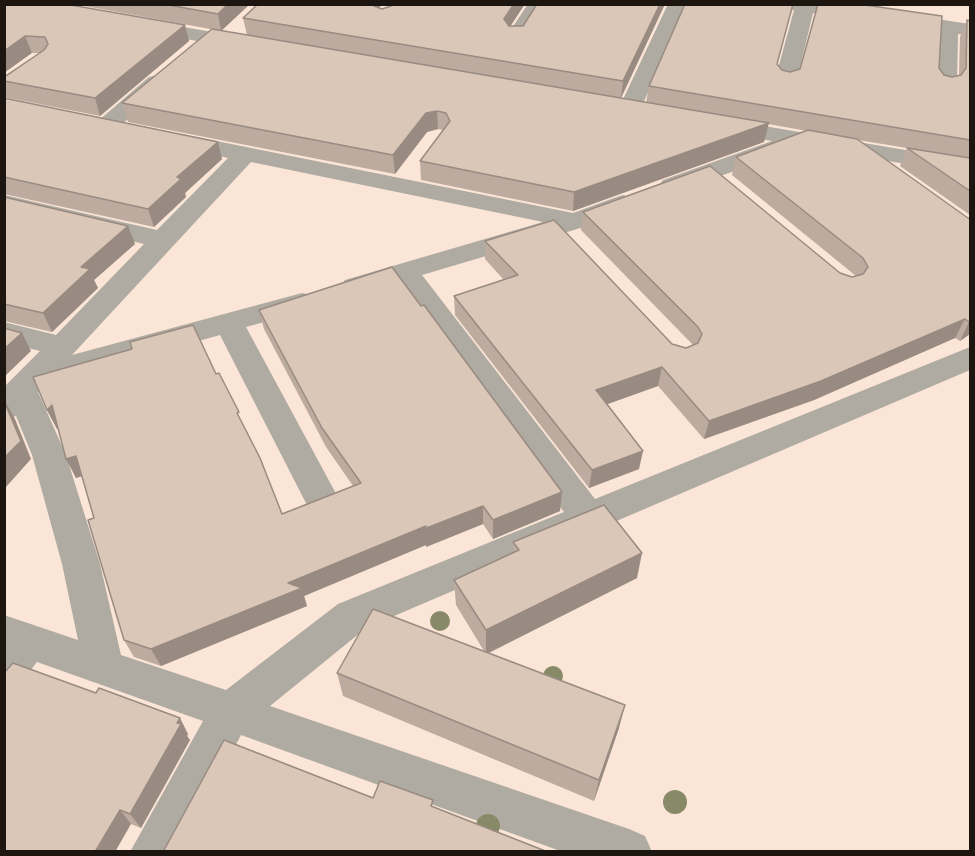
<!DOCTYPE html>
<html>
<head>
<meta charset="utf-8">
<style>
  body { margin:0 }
  #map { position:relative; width:975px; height:856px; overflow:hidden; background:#fae5d6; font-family:"Zilla Slab",serif }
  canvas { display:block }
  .frame { position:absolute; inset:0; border:6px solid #1c1510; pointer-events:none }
</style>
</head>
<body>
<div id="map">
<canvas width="975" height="856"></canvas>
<div class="frame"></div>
</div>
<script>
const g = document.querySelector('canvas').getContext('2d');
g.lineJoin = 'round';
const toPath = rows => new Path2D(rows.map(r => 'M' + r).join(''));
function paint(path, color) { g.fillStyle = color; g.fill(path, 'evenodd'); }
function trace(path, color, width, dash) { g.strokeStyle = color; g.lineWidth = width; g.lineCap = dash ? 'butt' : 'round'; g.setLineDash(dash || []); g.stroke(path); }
const minor = toPath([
  [528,4,547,4,523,41,509,41,506,37,528,4],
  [668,4,688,4,640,110,637,115,629,117,621,115,618,110,668,4],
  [783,4,836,4,970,24,970,36,958,34,957,85,954,90,946,92,938,90,935,85,938,31,813,13,797,80,794,85,786,87,778,85,775,80,794,10,785,8,783,4],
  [144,20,246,38,253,40,256,44,253,48,246,50,137,30,134,26,137,22,144,20],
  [157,75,165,77,168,82,165,87,114,131,98,131,94,126,98,121,149,77,157,75],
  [723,119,970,161,970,175,789,144,791,147,788,152,681,190,672,193,663,190,659,185,663,180,772,141,715,131,711,126,715,121,723,119],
  [177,133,573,213,614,198,623,195,632,198,636,203,632,208,584,227,422,275,595,499,970,347,970,370,366,628,270,706,629,829,645,836,652,852,563,852,241,735,179,852,130,852,203,721,37,662,18,687,4,693,4,615,78,640,62,564,32,455,16,416,4,420,4,387,40,351,4,342,4,322,56,335,144,244,4,211,4,195,157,230,228,158,169,145,165,140,169,135,177,133],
  [251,162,543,222,345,280,341,286,345,292,355,295,398,283,564,512,338,604,226,690,121,655,100,564,66,455,38,392,45,384,220,335,310,511,322,515,334,511,340,501,246,327,312,309,316,302,312,295,302,293,72,355,251,162]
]);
const trees = [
  [440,621,10],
  [553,676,10],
  [675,802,12],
  [488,826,12]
];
const wall = toPath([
  [4,4,189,41,100,116,4,97,4,76,39,53,32,53],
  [74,4,250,4,221,31],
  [258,4,382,4,379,8,510,26,523,26,537,4,665,4,621,98,646,103,649,86,777,64,782,70,790,72,800,69,818,4,876,4,865,6,939,68,944,75,952,77,959,75,960,37,967,20,970,21,970,215,900,166,907,148,858,140,968,218,970,334,960,341,955,338,814,400,704,439,658,386,607,404,639,469,589,488,455,315,454,296,504,280,485,259,485,241,672,344,686,348,693,345,581,230,583,212,852,277,856,276,732,175,736,157,807,131,768,124,764,142,573,211,421,180,420,161,443,130,438,129,427,132,395,174,128,122,122,103,247,35,243,18],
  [4,98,222,159,185,193,186,197,154,227,4,194],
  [4,197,135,244,94,280,98,288,52,332,4,321],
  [259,310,562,492,560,511,493,539,483,524,426,547,426,545,304,596,307,606,161,666,134,657,124,640,94,518,82,476,76,478,58,428,57,429,47,410,216,374,242,423,282,514,353,486,326,447,264,329],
  [513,542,637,578,489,653,619,728,594,801,343,696,337,673,484,651,456,605,454,580,513,553],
  [188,734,187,736,190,740,141,828,131,824,4,852]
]);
const shadedWall = toPath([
  [228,4,250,4,221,31,218,14],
  [371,4,382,4,372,17],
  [514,4,525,4,504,36,504,19],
  [660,4,665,4,621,98,623,81],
  [185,25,189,41,100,116,95,98],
  [25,36,32,53,4,73,4,51],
  [437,111,438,129,427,132,395,174,393,155,426,113],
  [769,123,764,142,573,211,574,192],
  [218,142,222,159,185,193,186,197,154,227,148,209,177,177],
  [128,226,135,244,94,280,98,288,52,332,43,313,81,267],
  [965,319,955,338,814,400,704,439,709,421],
  [970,321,970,334,960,341,969,322],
  [22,333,31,351,4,377,4,349],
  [662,367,658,386,594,409,596,390],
  [5,401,15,419,31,459,6,487,4,486],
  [52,405,62,424,57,429,47,410],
  [643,451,639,469,589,488,592,470],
  [76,456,85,475,76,478,66,459],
  [562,492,560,511,493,539,493,520],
  [483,506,483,524,426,547,426,545,304,596,307,606,161,666,151,649,288,583,426,526],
  [642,553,637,578,486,654,486,630],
  [625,705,619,728,594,801,599,780],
  [180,718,188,734,187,736,190,740,141,828,130,814],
  [120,810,131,824,115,852,95,852]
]);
const building = toPath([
  [4,4,65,4,185,25,95,98,4,81,4,76,6,76,44,50,48,44,45,37,25,36,4,51,4,4],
  [163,4,228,4,218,14,163,4],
  [258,4,373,4,374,6,382,9,391,6,392,4,514,4,504,19,509,26,523,26,537,4,660,4,623,81,243,18,258,4],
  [685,4,793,4,777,64,782,70,790,72,800,69,818,4,858,4,942,16,939,68,944,75,952,77,961,75,966,68,967,20,970,21,970,140,649,86,685,4],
  [212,29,769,123,574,192,420,161,450,121,446,113,437,111,426,113,393,155,122,103,212,29],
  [4,98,218,142,177,177,181,179,148,209,4,177,4,98],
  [808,130,857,139,968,218,970,219,970,321,969,322,965,319,821,381,709,421,662,367,596,390,643,451,592,470,454,296,518,275,485,241,554,220,672,344,686,348,698,343,702,334,698,327,583,212,710,166,840,273,852,277,863,274,868,267,863,258,736,157,808,130],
  [907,148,970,158,970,191,907,148],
  [4,197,128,226,81,267,90,269,43,313,4,304,4,197],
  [392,267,421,306,424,305,562,492,493,520,483,506,424,529,426,526,288,583,302,588,151,649,124,640,88,520,94,518,76,456,66,459,52,405,47,410,33,377,132,349,130,342,193,325,216,374,219,373,239,412,237,413,260,458,282,514,361,483,322,428,259,310,392,267],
  [4,328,22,333,4,349,4,328],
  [4,401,21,441,4,458,4,401],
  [604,505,642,553,486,630,454,580,519,550,513,542,604,505],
  [373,609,625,705,599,780,337,673,373,609],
  [13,663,96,693,99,688,180,718,177,723,181,724,130,814,120,810,95,852,4,852,4,673,13,663],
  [224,740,373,798,380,781,433,800,431,806,548,852,163,852,224,740]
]);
paint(minor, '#afaba2');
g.fillStyle = '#888a67';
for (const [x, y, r] of trees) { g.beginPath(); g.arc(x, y, r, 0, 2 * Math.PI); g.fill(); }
paint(wall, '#bcab9e');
paint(shadedWall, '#998b81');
paint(building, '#dbc7b8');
trace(building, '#998b81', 1.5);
</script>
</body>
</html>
